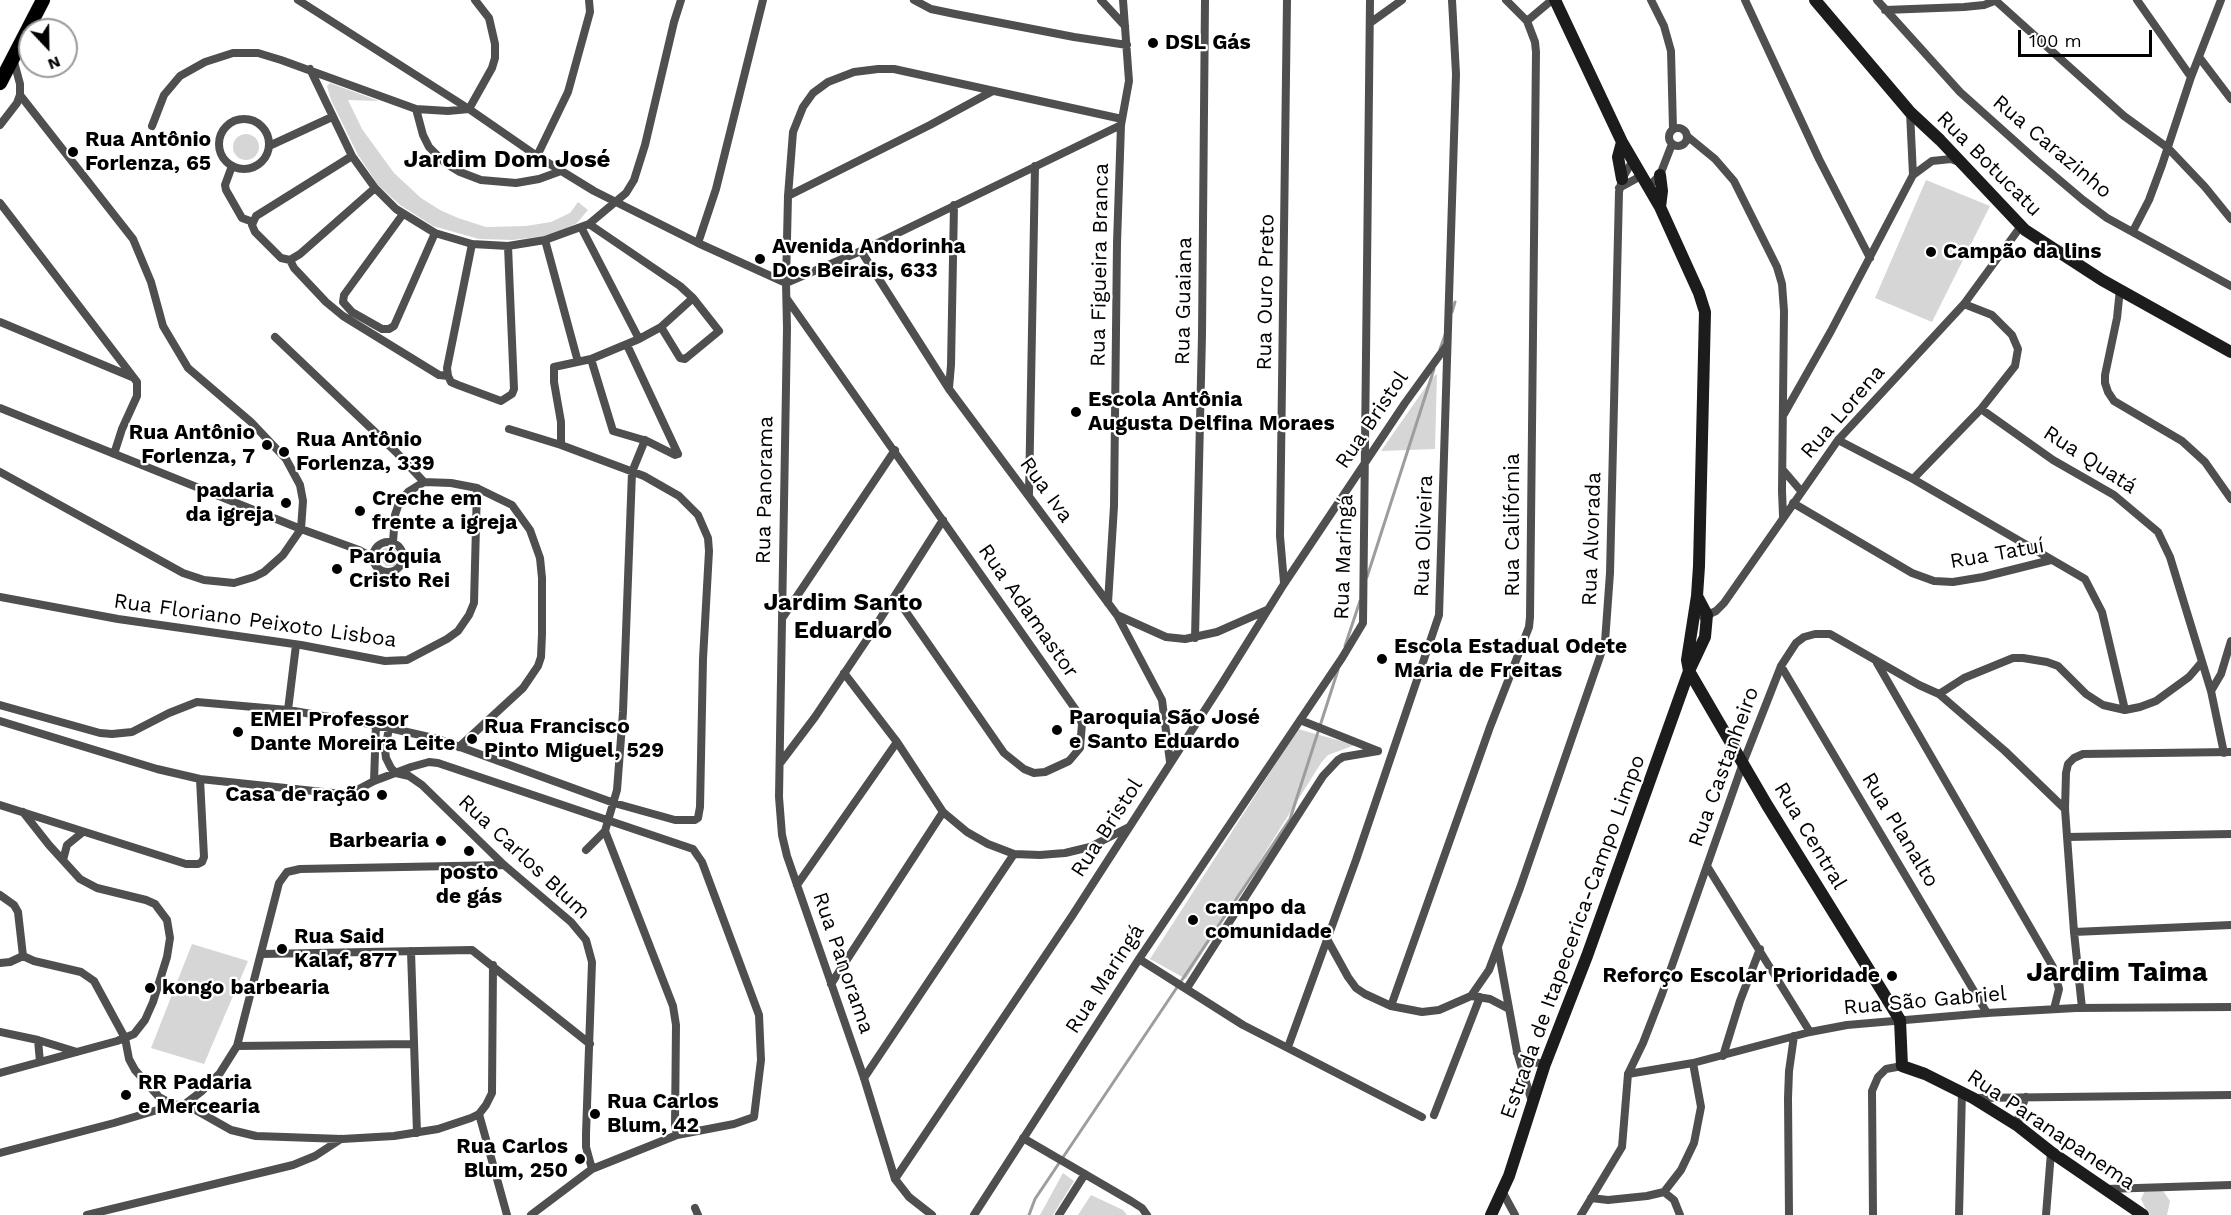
<!DOCTYPE html>
<html>
<head>
<meta charset="utf-8">
<style>
  body { margin:0 }
  #map { position:relative; width:2231px; height:1215px; overflow:hidden; background:#fff; font-family:"Work Sans",sans-serif }
  canvas { display:block }
  .north { position:absolute; left:18px; top:18px; width:60px; height:60px; box-sizing:border-box; background:#fff; border:2px solid #999; border-radius:50%; rotate:158deg; font-size:16px; font-weight:700; line-height:24px; text-align:center; color:#000 }
  .north::after { content:''; display:block; margin:auto; width:21px; height:27px; background:#000; clip-path:polygon(50% 0,100% 100%,50% 72%,0 100%) }
  .scale { position:absolute; left:2018px; top:30px; width:134px; height:27px; box-sizing:border-box; border:3px solid #000; border-top:0; padding-left:8px; font-size:18px; line-height:21px; white-space:nowrap; color:#000; -webkit-text-stroke:4px #fff; paint-order:stroke }
</style>
</head>
<body>
<div id="map">
<canvas width="2231" height="1215"></canvas>
<div class="north">N</div>
<div class="scale">100 m</div>
</div>
<script>
const g = document.querySelector('canvas').getContext('2d');
g.lineJoin = 'round';
function paint(path, color) { g.fillStyle = color; g.fill(path, 'evenodd'); }
const toPath = rows => new Path2D(rows.map(r => 'M' + r).join(''));
function trace(path, color, width, dash) { g.strokeStyle = color; g.lineWidth = width; g.lineCap = dash ? 'butt' : 'round'; g.setLineDash(dash || []); g.stroke(path); }
function write(font, color, halo, rows, align = 'center') {
  g.font = font + ' "Work Sans",sans-serif'; g.lineWidth = 4.5; g.setLineDash([]); g.textBaseline = 'middle'; g.strokeStyle = halo; g.fillStyle = color; for (const [text, x, y, turn = 0] of rows) {
    g.save(); g.translate(x, y); g.rotate((+turn || 0) * Math.PI / 180); g.textAlign = isNaN(turn) ? turn : align; if (halo) g.strokeText(text, 0, 0); g.fillText(text, 0, 0); g.restore();
  }
}
const green = toPath([
  [330,83,379,101,348,100,362,129,394,173,421,198,440,210,458,218,486,227,526,226,551,222,570,213,578,202,588,210,577,223,553,235,513,240,479,239,433,226,400,205,378,185,358,155,331,100,327,86],
  '233 147a13 13 0 1 1 26 0a13 13 0 1 1-26 0Z',
  [1926,180,1990,206,1932,322,1875,298],
  [1437,374,1435,449,1381,451,1432,378],
  [393,546,399,556,395,566,386,566,381,560,383,549],
  [1298,729,1355,745,1328,755,1321,763,1186,979,1150,959],
  [192,944,248,961,204,1064,151,1048],
  [1063,1173,1074,1181,1053,1215,1040,1215],
  [2146,1188,2163,1191,2170,1201,2167,1215,2150,1215,2147,1212,2141,1199],
  [1091,1195,1123,1210,1127,1215,1078,1215]
]);
const stream = toPath([
  [1452,312,1455,302],
  [1440,349,1445,335],
  [1367,577,1434,369],
  [1345,646,1360,601],
  [1029,1215,1035,1199,1290,819,1338,670]
]);
const street = toPath([
  [298,0,469,109,537,156,594,191,698,243,786,283,861,251,1121,125],
  [914,0,931,9,955,14,1074,37,1127,45],
  [1101,0,1125,26],
  [1651,0,1664,26,1671,51,1673,129],
  [1745,0,1819,159,1870,258],
  [1877,0,1960,92,2037,161,2083,200,2107,218,2231,286],
  [1995,0,2124,116,2168,148,2205,187,2231,219],
  [2137,0,2191,77],
  [1885,10,1964,7,1984,5,1997,0],
  [1527,21,1552,0],
  [1370,23,1402,0],
  [2199,57,2231,99],
  [310,69,352,156,375,188,396,209,435,233,472,244,508,246,545,240,589,224,626,193,634,180,645,145,674,22,681,0],
  [416,109,423,135,429,147,445,163,460,172,481,180,516,183,539,179,561,171],
  [1910,112,1913,175],
  '219 144a25 25 0 1 1 50 0a25 25 0 1 1-50 0Z',
  [0,125,17,103,20,95,20,84,13,58],
  [152,126,164,95,180,76,205,62,233,53,258,53,281,60,416,109,448,111,469,109,492,68,495,58,495,44,489,18,475,0],
  '1669 137a9 9 0 1 1 18 0a9 9 0 1 1-18 0Z',
  [1687,136,1715,159,1734,181,1777,267,1782,284,1784,311,1782,491,1783,516],
  [269,146,332,117],
  [352,156,256,216,252,225,255,232,281,258,290,260,300,254,375,188],
  [537,156,568,92,590,12,589,0],
  [232,166,225,185,226,190,242,218,253,222],
  [1648,187,1660,175,1672,144],
  [1619,188,1641,176],
  [788,196,930,125,991,92],
  [0,203,137,382,137,396,122,429,114,454],
  [403,214,344,295,343,302,352,312,382,329,389,329,394,326,435,233],
  [589,224,680,286,693,298,719,331,685,359,680,358,661,327],
  [581,227,639,339],
  [2133,231,2149,200,2162,165,2191,77,2221,0],
  [545,240,578,362],
  [698,243,716,189,763,0],
  [472,244,447,368,448,376,451,382,458,385,501,401,512,394,514,389,508,246],
  [861,251,949,389,1117,615,1162,700,1170,762],
  [290,260,294,268,326,302,343,316,439,375,448,376],
  [2120,289,2117,318,2105,375,2105,383,2108,392,2114,401,2182,441,2205,462,2231,499],
  [787,299,1078,713,1082,724,1080,748,1069,761,1045,772,1034,773,1024,769,1004,753,895,596],
  [0,322,132,377],
  [275,337,396,452,424,482],
  [627,345,678,454],
  [591,359,613,431,647,441,675,455,678,454],
  [949,388,951,365,954,205],
  [0,408,301,529,359,550,372,557],
  [1981,409,2053,460,2114,495,2158,532,2170,557,2211,691],
  [1784,414,1831,331,1913,175,1932,161,1951,159,1959,162],
  [645,440,632,472,623,712,617,790,605,831,673,1006,676,1025,675,1125,677,1135],
  [1838,440,1913,479,2085,579,2102,612,2125,710],
  [561,445,561,422,554,382,554,367,591,359,639,339,661,327,693,298],
  [1783,470,1801,491],
  [0,472,183,573,204,580,234,583,254,577,264,572,283,555,301,529,303,501,300,485,286,459,251,422,188,368,163,326,151,282,133,239,20,95],
  [1913,479,1981,409,2015,366,2018,349,2012,335,1992,315,1964,304],
  [1029,494,1035,166],
  [1793,503,1912,573,1934,581,1953,582,1983,577,2051,560],
  '373 557a15 15 0 1 1 30 0a15 15 0 1 1-30 0Z',
  [393,542,395,515,399,503,408,492,424,482,451,483,477,488,512,505,530,530,540,558,542,578,542,634,541,657,538,666,523,688,459,747],
  [1284,583,1280,536,1287,0],
  [0,597,118,619,301,645,385,661,407,660,447,639,458,631,469,615,474,603,477,488],
  [1108,603,1114,506,1117,243,1121,125,1129,81,1123,0],
  [1117,615,1166,637,1185,639,1217,632,1267,610],
  [783,617,895,450],
  [1703,617,1716,611,1724,603,1838,440,1964,304,2021,226],
  [1195,638,1202,335,1205,0],
  [1877,663,2053,967,2059,989,2054,1009],
  [1781,666,1987,1013],
  [844,673,897,742,943,812,967,832,988,844,1014,854,1040,855,1065,853,1090,847,1129,827],
  [1939,694,1964,678,2013,658,2023,658,2047,662,2058,666,2086,694,2103,705,2125,710,2140,707,2156,701,2189,677,2201,663],
  [0,705,100,733,112,734,132,732,169,713,197,702,288,710,376,725,438,739,614,803,675,820,695,820,698,818,700,807,703,659,709,551,708,538,698,515,679,496,644,476,561,445,509,429],
  [288,710,296,645],
  [1300,720,1378,751],
  [0,721,157,769,200,779,333,793,345,793,359,789,374,781,411,767,429,762,438,763,693,849,702,862,759,1015,761,1060,754,1117,734,1124,677,1135,592,1169,531,1215],
  [389,728,385,750,386,758,391,768,396,773,409,776,422,785,504,865,571,922,586,940,592,962,586,1134,586,1147,592,1169],
  [2224,753,2211,691,2221,674,2231,641],
  [781,762,815,717,868,638,943,520],
  [374,781,376,725],
  [0,805,186,864,198,864,202,862,204,857,200,779],
  [2067,837,2231,834],
  [586,850,605,831],
  [63,860,67,845,83,832],
  [1707,866,1810,1032],
  [797,885,897,742],
  [0,895,14,905,18,912,23,956,34,961,81,972,94,981,125,1038,129,1059,135,1070,159,1097,174,1105,185,1104,202,1091,220,1073,237,1046,279,883,287,872,300,869,504,865],
  [2074,932,2231,925],
  [1327,939,1348,977,1356,988,1365,994,1391,1006,1422,1012,1439,1010,1471,996,1490,999,1509,1009],
  [1498,948,1517,1052,1532,1102],
  [411,951,417,1133],
  [262,954,472,950,590,1044],
  [1139,959,1243,1025,1422,1117],
  [0,963,10,962,23,956],
  [831,984,943,812],
  [1187,988,1323,776,1338,760,1343,757,1378,751],
  [1471,996,1489,970,1520,888,1605,642,1610,573,1619,192,1622,179,1632,162],
  [1391,1006,1490,727,1529,627,1530,617,1536,52,1535,42,1527,21,1506,0],
  [2082,1008,2074,932,2065,809,2066,773,2068,764,2074,758,2083,754,2231,752],
  [0,1032,38,1040,77,1052],
  [38,1040,40,1062],
  [237,1046,414,1044],
  [1288,1047,1356,860,1439,615,1456,74,1452,0],
  [1517,1053,1526,1061,1545,1064],
  [1723,1056,1740,1001,1760,949],
  [0,1073,117,1041,134,1034,145,1020,153,1002,167,957,170,938,167,920,155,904,146,900,97,888,80,879,49,845,23,812],
  [1628,1074,1693,1063,1810,1032,1847,1025,1987,1013,2076,1008,2231,1007],
  [864,1078,1014,854],
  [1974,1098,2231,1095],
  [185,1104,231,1130,256,1136,342,1139,394,1136,438,1129,471,1118,479,1114,486,1105,492,1093,493,965],
  [479,1114,507,1215],
  [1434,1115,1480,997],
  [2018,1126,2019,1113,2026,1097],
  [1023,1138,1131,1201,1142,1208,1147,1215],
  [0,1153,114,1123,174,1105],
  [895,1179,1072,916,1221,685,1284,584,1405,403,1447,345],
  [2106,1189,2231,1185],
  [1502,1191,1515,1215],
  [1664,1192,1674,1200,1680,1215],
  [1591,1198,1608,1200,1647,1196,1664,1192,1681,1170,1694,1143,1701,1107,1693,1063],
  [695,1208,698,1215],
  [87,1215,293,1165,315,1156,341,1139],
  [932,1215,909,1197,895,1179,864,1078,787,856,782,835,779,797,787,328,786,283,788,196,793,132,803,107,813,93,828,82,854,72,878,69,894,69,1122,119],
  [974,1215,1139,959,1342,658,1363,623,1370,0],
  [1059,1215,1085,1174],
  [1581,1215,1622,1147,1628,1074,1643,1043,1662,994,1743,763,1781,666,1796,643,1804,637,1815,634,1830,634,1919,685,1939,694,2005,751,2065,809],
  [1789,1215,1788,1098,1789,1071,1794,1036],
  [1873,1215,1872,1091,1878,1077,1886,1069,1902,1066],
  [1959,1215,1962,1091],
  [2046,1215,2051,1152]
]);
const secondary = toPath([
  [1555,0,1622,142,1660,207,1699,293,1705,312,1699,566,1697,596,1687,660,1689,671,1767,805,1900,1020,1902,1066,1925,1074,1973,1098,2018,1126,2051,1152,2143,1215],
  [1815,0,1910,112,1940,140,2025,230,2102,280,2231,352],
  [1660,175,1662,191,1660,207],
  [1622,179,1618,157,1622,142],
  [1491,1215,1509,1176,1545,1064,1587,956,1689,671,1705,637,1707,615,1697,596]
]);
const primary = toPath([
  [0,83,43,0]
]);
const markers = [
  [1153,43,6,"#000"],
  [73,152,6,"#000"],
  [1931,252,6,"#000"],
  [760,259,6,"#000"],
  [1076,412,6,"#000"],
  [267,445,6,"#000"],
  [284,452,6,"#000"],
  [286,503,6,"#000"],
  [360,511,6,"#000"],
  [337,569,6,"#000"],
  [1382,659,6,"#000"],
  [1057,730,6,"#000"],
  [238,732,6,"#000"],
  [472,739,6,"#000"],
  [382,795,6,"#000"],
  [441,841,6,"#000"],
  [469,851,6,"#000"],
  [1193,920,6,"#000"],
  [282,949,6,"#000"],
  [1892,976,6,"#000"],
  [150,988,6,"#000"],
  [126,1095,6,"#000"],
  [595,1114,6,"#000"],
  [580,1159,6,"#000"]
];
const poiNames = [
  ["DSL Gás",1165,43],
  ["Rua Antônio",85,140],
  ["Forlenza, 65",85,164],
  ["Avenida Andorinha",772,247],
  ["Dos Beirais, 633",772,271],
  ["Campão da lins",1943,252],
  ["Escola Antônia",1088,400],
  ["Augusta Delfina Moraes",1088,424],
  ["Rua Antônio",255,433,"right"],
  ["Forlenza, 7",255,457,"right"],
  ["Rua Antônio",296,440],
  ["Forlenza, 339",296,464],
  ["padaria",274,491,"right"],
  ["da igreja",274,515,"right"],
  ["Creche em",372,499],
  ["frente a igreja",372,523],
  ["Paróquia",349,557],
  ["Cristo Rei",349,581],
  ["Escola Estadual Odete",1394,647],
  ["Maria de Freitas",1394,671],
  ["Paroquia São José",1069,718],
  ["e Santo Eduardo",1069,742],
  ["EMEI Professor",250,720],
  ["Dante Moreira Leite",250,744],
  ["Rua Francisco",484,727],
  ["Pinto Miguel, 529",484,751],
  ["Casa de ração",370,795,"right"],
  ["Barbearia",429,841,"right"],
  ["posto",469,873,"center"],
  ["de gás",469,897,"center"],
  ["campo da",1205,908],
  ["comunidade",1205,932],
  ["Rua Said",294,937],
  ["Kalaf, 877",294,961],
  ["Reforço Escolar Prioridade",1880,976,"right"],
  ["kongo barbearia",162,988],
  ["RR Padaria",138,1083],
  ["e Mercearia",138,1107],
  ["Rua Carlos",607,1102],
  ["Blum, 42",607,1126],
  ["Rua Carlos",568,1147,"right"],
  ["Blum, 250",568,1171,"right"]
];
const streetNames = [
  ["Rua Carazinho",2052,147,40],
  ["Rua Botucatu",1989,164,45],
  ["Rua Figueira Branca",1100,265,-89],
  ["Rua Ouro Preto",1266,292,-89],
  ["Rua Guaiana",1184,301,-89],
  ["Rua Lorena",1843,412,-49],
  ["Rua Bristol",1372,420,-56],
  ["Rua Quatá",2090,460,33],
  ["Rua Panorama",765,490,-89],
  ["Rua Iva",1046,490,54],
  ["Rua Califórnia",1513,525,-90],
  ["Rua Oliveira",1424,536,-88],
  ["Rua Alvorada",1592,539,-88],
  ["Rua Tatuí",1997,554,-10],
  ["Rua Maringá",1344,557,-88],
  ["Rua Adamastor",1028,611,55],
  ["Rua Floriano Peixoto Lisboa",255,621,8],
  ["Rua Castanheiro",1724,767,-70],
  ["Rua Bristol",1107,828,-57],
  ["Rua Planalto",1900,830,59],
  ["Rua Central",1810,836,59],
  ["Rua Carlos Blum",524,857,43],
  ["Estrada de Itapecerica-Campo Limpo",1573,937,-70],
  ["Rua Panorama",843,963,71],
  ["Rua Maringá",1105,979,-57],
  ["Rua São Gabriel",1925,1001,-5],
  ["Rua Paranapanema",2051,1130,34]
];
const quarterNames = [
  ["Jardim Dom José",507,160],
  ["Jardim Santo",843,603],
  ["Eduardo",843,631]
];
const districtNames = [
  ["Jardim Taima",2117,973]
];
paint(green, '#d6d6d6');
trace(stream, '#9d9d9d', 3);
trace(primary, '#dbdbdb', 15);
trace(street, '#4f4f4f', 8);
trace(secondary, '#1c1c1c', 12);
trace(primary, '#000', 14);
for (const [x, y, r, color] of markers) { const dot = new Path2D(); dot.arc(x, y, r, 0, 2 * Math.PI); g.fillStyle = color; g.fill(dot); trace(dot, '#fff', 2); }
write('bold 21px', '#000', '#fff', poiNames, 'left');
write('21px', '#000', '#fff', streetNames);
write('bold 24px', '#000', '#fff', quarterNames);
write('bold 27px', '#000', '#fff', districtNames);
</script>
</body>
</html>
